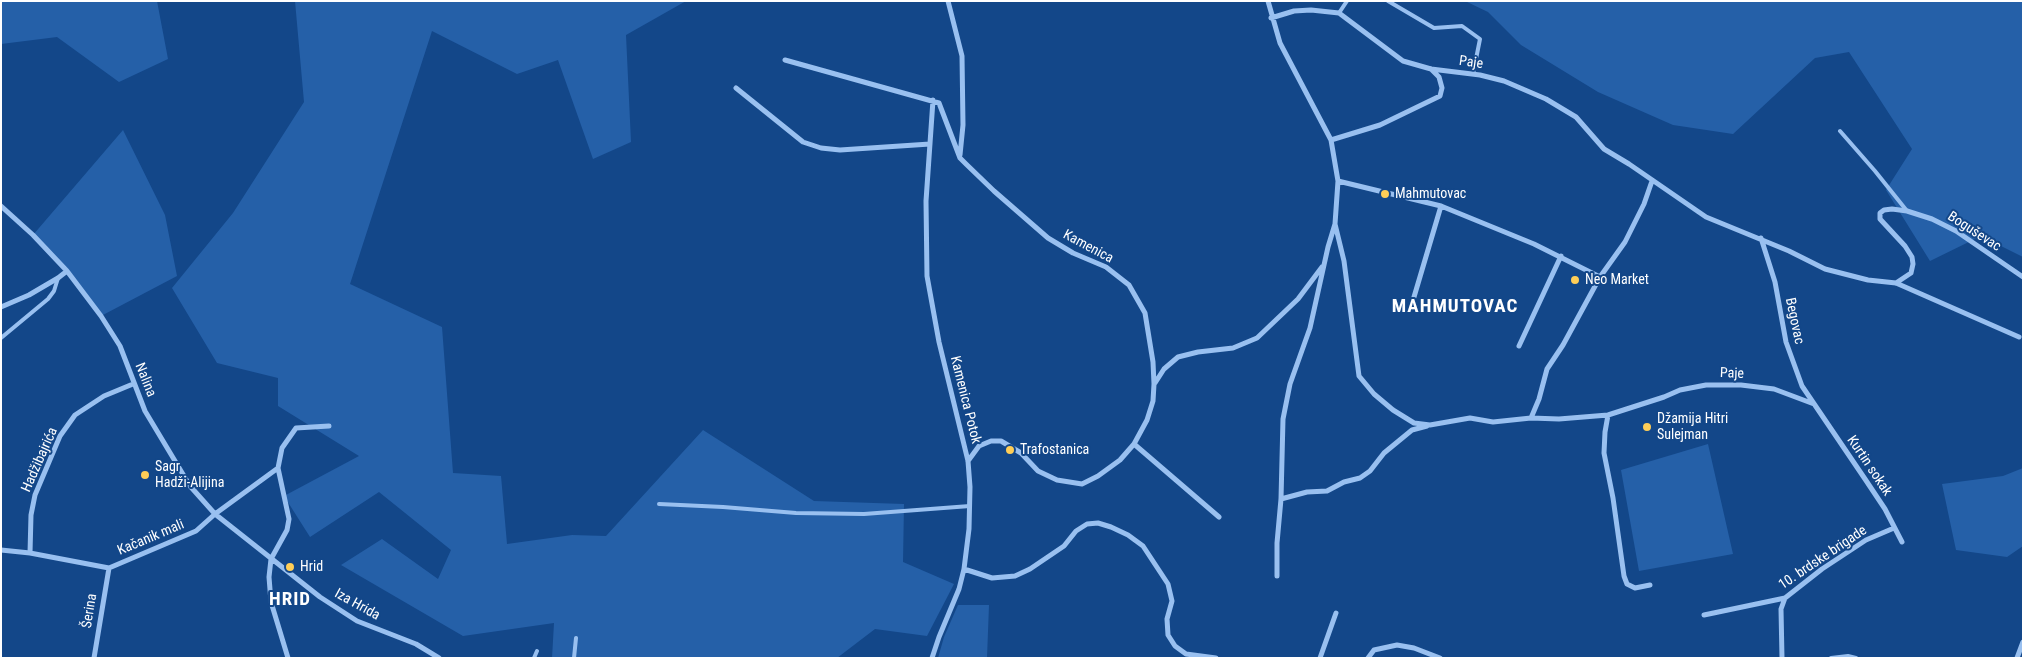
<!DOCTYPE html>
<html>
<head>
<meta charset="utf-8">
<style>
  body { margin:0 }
  #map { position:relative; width:2024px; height:659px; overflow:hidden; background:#134789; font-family:"Roboto Condensed",sans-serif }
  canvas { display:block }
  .frame { position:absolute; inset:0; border:2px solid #fff; pointer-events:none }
</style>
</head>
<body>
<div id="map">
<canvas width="2024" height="659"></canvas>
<div class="frame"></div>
</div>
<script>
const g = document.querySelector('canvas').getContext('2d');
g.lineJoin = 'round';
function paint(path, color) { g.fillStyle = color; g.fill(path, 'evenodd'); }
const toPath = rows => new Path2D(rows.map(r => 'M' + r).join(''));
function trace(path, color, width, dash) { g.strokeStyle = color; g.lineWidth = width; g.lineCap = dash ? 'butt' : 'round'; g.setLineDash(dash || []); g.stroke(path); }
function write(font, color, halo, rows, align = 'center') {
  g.font = font + ' "Roboto Condensed",sans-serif'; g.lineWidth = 4; g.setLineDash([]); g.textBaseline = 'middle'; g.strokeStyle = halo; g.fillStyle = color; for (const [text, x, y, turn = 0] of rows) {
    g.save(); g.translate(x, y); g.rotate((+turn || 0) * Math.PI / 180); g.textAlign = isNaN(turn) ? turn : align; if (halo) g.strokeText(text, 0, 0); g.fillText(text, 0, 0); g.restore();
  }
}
const green = toPath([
  [1,1,157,1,168,59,119,82,57,37,1,44],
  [295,1,686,1,626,35,631,142,593,159,558,60,517,74,432,31,350,284,442,327,453,473,501,476,507,544,572,535,606,536,703,430,814,501,904,504,903,562,954,584,927,636,875,629,837,658,552,658,554,623,463,636,341,565,382,539,438,579,451,550,379,492,310,537,284,496,359,456,278,406,278,378,217,363,172,288,233,213,304,102],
  [1465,1,2023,1,2023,257,1981,236,1930,261,1886,190,1912,149,1849,52,1815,58,1733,134,1673,125,1598,92,1521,45,1488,12],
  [123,130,165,215,177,276,101,316,67,271,33,235],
  [1708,444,1733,554,1639,571,1621,470],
  [2023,468,2023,546,2007,557,1956,550,1942,484,2003,476],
  [958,605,989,605,987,658,938,658,944,637]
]);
const service = toPath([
  [1388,1,1434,28,1462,26,1480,39,1473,74],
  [1339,13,1347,1],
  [1840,131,1875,171,1907,211],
  [1,338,48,299,54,291,58,278],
  [659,504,723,507,796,513,864,514,970,506],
  [534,658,537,651],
  [574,658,576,638],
  [1831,658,1848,656,1856,658]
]);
const minor = toPath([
  [948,1,962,56,963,125,960,155],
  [1268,1,1280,43,1331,140,1338,181,1335,224,1328,247,1310,328,1290,384,1283,419,1281,499,1277,543,1277,576],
  [1271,18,1294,11,1311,10,1339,13,1403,61,1431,69,1480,75,1504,81,1546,99,1576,117,1604,149,1629,164,1706,217,1789,251,1825,269,1868,280,1896,283,2019,337],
  [785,60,939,103,960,158,966,164,994,191,1048,238,1073,253,1106,267,1129,285,1145,313,1153,362,1154,384,1153,401,1147,420,1134,444,1120,460,1098,476,1082,484,1057,480,1038,471,1021,453,1001,441,991,441,979,446,968,461],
  [736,88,803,142,821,148,840,150,930,144],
  [1331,140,1380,125,1440,96,1442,88,1439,77,1431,69],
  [1338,181,1441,206,1534,244,1600,277],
  [1,206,33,235,67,271,101,316,120,346,145,411,190,486,215,514,320,597,357,621,416,644,439,658],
  [1335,224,1344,261,1359,376,1374,394,1393,410,1414,423,1430,425,1470,418,1493,422,1531,418,1559,419,1608,415,1664,397,1680,390,1706,385,1741,385,1774,389,1814,404],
  [1761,238,1775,282,1786,342,1802,386,1865,479,1885,509,1902,542],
  [1896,283,1911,273,1913,264,1912,257,1905,246,1880,219,1880,213,1884,210,1892,209,1907,211,1932,219,1956,231,2023,277],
  [1414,297,1441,206],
  [1,307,29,295,58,278,67,271],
  [1519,346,1561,256],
  [1155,383,1164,369,1178,357,1198,352,1233,348,1257,338,1298,299,1322,267],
  [1608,415,1605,432,1604,453,1613,498,1624,576,1627,584,1635,588,1650,585],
  [1531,418,1539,399,1547,369,1563,345,1600,277,1625,242,1644,204,1652,181],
  [1134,444,1219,517],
  [1281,499,1307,492,1327,491,1344,482,1360,478,1370,471,1384,453,1412,430,1427,426],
  [1,550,30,553,109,568,196,531,215,514,278,468],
  [30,553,31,515,35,495,60,436,75,415,104,396,133,384],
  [964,569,992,578,1015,576,1030,569,1064,546,1076,531,1087,524,1098,523,1111,527,1128,535,1143,546,1168,584,1172,601,1167,619,1168,635,1175,646,1186,654,1216,658],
  [1704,615,1785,598,1822,569,1866,540,1894,528],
  [94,658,109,568],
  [288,658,271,602,269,577,271,559,287,530,289,519,278,468,282,448,296,428,329,426],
  [932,658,939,637,959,589,964,569,969,529,970,487,968,461,939,342,927,276,926,201,933,100],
  [1320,658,1336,613],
  [1368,658,1374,650,1397,645,1414,648,1440,658],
  [1782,658,1781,609,1785,598],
  [2017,658,2023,642]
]);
const markers = [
  [1385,194,5,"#ffce57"],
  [1575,280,5,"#ffce57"],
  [1647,427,5,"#ffce57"],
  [1010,450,5,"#ffce57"],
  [145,475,5,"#ffce57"],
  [290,567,5,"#ffce57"]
];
const streetNames = [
  ["Paje",1471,63,8],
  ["Boguševac",1974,232,33],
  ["Kamenica",1088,247,28],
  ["Begovac",1794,321,78],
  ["Paje",1732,374,2],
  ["Nalina",145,380,68],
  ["Kamenica Potok",965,400,76],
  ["Hadžibajrića",40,460,-66],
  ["Kurtin sokak",1869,466,56],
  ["Kačanik mali",151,538,-23],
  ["10. brdske brigade",1823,558,-34],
  ["Iza Hrida",357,605,29],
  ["Šerina",90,611,-81]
];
const poiNames = [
  ["Mahmutovac",1395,194],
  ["Neo Market",1585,280],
  ["Džamija Hitri",1657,419],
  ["Sulejman",1657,435],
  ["Trafostanica",1020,450],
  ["Sagr",155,467],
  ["Hadži-Alijina",155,483],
  ["Hrid",300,567]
];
const districtNames = [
  ["MAHMUTOVAC",1455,307],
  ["HRID",290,600]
];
paint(green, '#2560a8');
trace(service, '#99c0f0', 4);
trace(minor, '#99c0f0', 5);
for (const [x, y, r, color] of markers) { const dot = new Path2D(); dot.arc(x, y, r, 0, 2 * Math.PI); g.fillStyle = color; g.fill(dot); trace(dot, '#134789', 2); }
write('14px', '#fff', '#134789', streetNames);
write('14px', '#fff', '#134789', poiNames, 'left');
g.letterSpacing = '1px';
write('bold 19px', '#fff', '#134789', districtNames);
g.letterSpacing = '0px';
</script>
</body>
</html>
